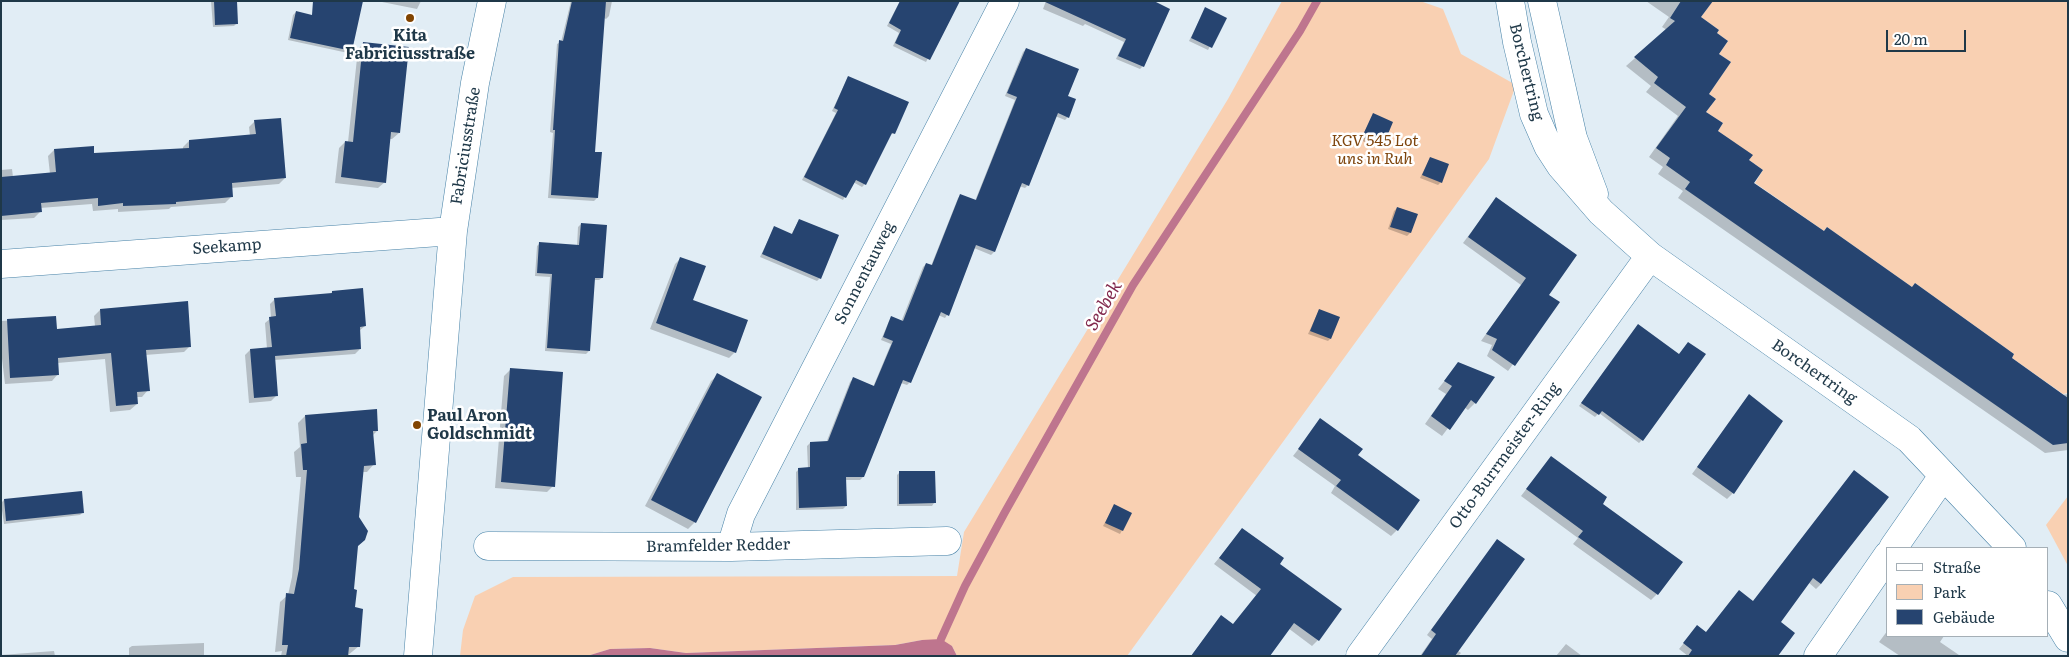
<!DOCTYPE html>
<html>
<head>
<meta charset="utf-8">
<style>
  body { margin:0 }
  #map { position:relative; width:2069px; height:657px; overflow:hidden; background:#e1edf5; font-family:Literata,serif }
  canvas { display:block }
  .frame { position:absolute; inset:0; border:2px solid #1f3848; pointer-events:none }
  .legend { position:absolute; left:1886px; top:547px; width:162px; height:90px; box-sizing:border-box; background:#fff; border:1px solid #a5afb6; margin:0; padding:6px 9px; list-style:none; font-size:15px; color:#1f3848 }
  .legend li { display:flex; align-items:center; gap:10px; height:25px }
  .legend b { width:25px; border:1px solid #a5afb6 }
  .scale { position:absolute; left:1886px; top:30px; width:80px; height:22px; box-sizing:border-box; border:2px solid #1f3848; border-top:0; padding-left:6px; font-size:15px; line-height:18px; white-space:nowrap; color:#1f3848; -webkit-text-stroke:4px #fff; paint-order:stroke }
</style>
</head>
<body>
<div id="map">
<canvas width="2069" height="657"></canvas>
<div class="frame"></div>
<ul class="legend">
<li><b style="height:6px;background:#fff"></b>Straße</li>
<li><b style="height:14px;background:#f9d0b2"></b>Park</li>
<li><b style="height:14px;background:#264470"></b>Gebäude</li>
</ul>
<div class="scale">20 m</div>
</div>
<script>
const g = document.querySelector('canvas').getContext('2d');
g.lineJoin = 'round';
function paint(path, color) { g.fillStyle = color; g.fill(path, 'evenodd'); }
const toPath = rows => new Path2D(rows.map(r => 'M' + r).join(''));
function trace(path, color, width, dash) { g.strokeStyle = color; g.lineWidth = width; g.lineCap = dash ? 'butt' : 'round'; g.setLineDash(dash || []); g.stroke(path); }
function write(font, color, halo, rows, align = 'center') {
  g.font = font + ' Literata,serif'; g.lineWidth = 5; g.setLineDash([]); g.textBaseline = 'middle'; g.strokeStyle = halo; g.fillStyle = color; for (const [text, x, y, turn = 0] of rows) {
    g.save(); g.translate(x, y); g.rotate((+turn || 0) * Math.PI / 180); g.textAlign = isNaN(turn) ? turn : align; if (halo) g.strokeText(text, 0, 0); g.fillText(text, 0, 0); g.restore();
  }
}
const green = toPath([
  [1282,1,1420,1,1443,9,1461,54,1516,85,1489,159,1127,656,957,656,952,646,922,640,895,645,686,653,650,648,610,649,587,656,460,656,463,630,475,596,513,577,957,576,964,532,1228,99],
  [1705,1,2068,1,2068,393,2063,394,2012,358,2014,354,1915,283,1912,287,1827,227,1824,231,1755,183,1763,170,1749,160,1752,155,1718,131,1723,123,1706,112,1716,99,1709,94,1731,62,1719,54,1728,41,1717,33,1719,30,1701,17,1710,5],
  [2068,496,2068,566,2046,525]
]);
const water = toPath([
  [941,639,952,646,957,656,587,656,610,649,650,648,686,653,895,645,922,640]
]);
const shadow = toPath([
  [211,1,236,1,237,23,234,26,213,27],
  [377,1,421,1,417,9],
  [571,1,612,1,609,16,606,19,604,18,594,153,597,198,594,201,548,198,553,133,550,132,557,44,561,42],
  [900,1,958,1,926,62,893,46,899,33,887,26],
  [1046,1,1151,1,1143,66,1140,69,1116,59,1124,42,1085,24,1083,26,1043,9],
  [1646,1,1703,1,1700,18,1715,34,1717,54,1705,112,1716,131,1747,161,1753,183,2062,395,2068,394,2068,450,2045,453,1678,198,1683,191,1658,174,1663,167,1649,157,1678,116,1646,92,1651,86,1626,66,1667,30,1662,27,1669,17],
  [1205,9,1225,18,1208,50,1189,41],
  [296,12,351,50,348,53,288,40,293,15],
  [364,43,399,133,392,139,389,139,385,182,378,188,335,183,339,148,345,142,348,142,358,49],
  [1026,49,1067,96,1068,117,1065,120,1055,116,1028,185,1025,188,1019,186,994,252,991,255,974,248,947,315,945,318,938,315,910,382,907,385,901,383,863,477,860,480,845,480,846,506,843,509,796,510,796,472,799,469,808,469,807,446,810,443,826,443,850,382,853,379,873,387,891,344,881,340,889,321,892,318,901,322,923,267,926,264,931,266,958,198,961,195,975,201,1015,100,1005,96,1023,52],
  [848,77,894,133,890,135,865,184,862,187,853,182,843,200,802,180,836,113,832,111],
  [1374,114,1382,145,1379,148,1360,140],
  [255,121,285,178,279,184,231,188,231,197,225,203,171,207,169,209,118,212,118,209,93,211,92,204,40,208,40,212,34,218,1,220,1,170,12,169,13,177,50,174,48,156,54,150,93,154,183,150,183,147,189,141,250,136,249,127],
  [1430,158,1441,182,1438,185,1420,178],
  [1496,199,1547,295,1558,303,1508,371,1487,356,1492,345,1481,341,1521,285,1463,243],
  [1397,208,1410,233,1407,236,1388,229,1394,211],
  [799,220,820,278,817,281,760,257,774,228,791,235],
  [581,224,602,278,599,280,594,280,589,351,586,354,545,351,550,277,535,276,537,246,540,243,577,246,578,227],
  [681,258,691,300,735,352,729,358,650,329,675,264],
  [332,292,365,326,359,331,360,349,355,354,274,360,276,396,271,401,249,403,245,355,250,350,267,349,265,323,271,318,270,304,275,299,330,295],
  [100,310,190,346,184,352,145,355,148,390,142,397,136,397,137,404,130,410,110,412,105,359,57,363,58,374,52,381,5,384,1,350,1,321,55,318,55,330,95,326,94,316],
  [1319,310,1330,339,1328,341,1308,334],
  [1636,328,1642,440,1639,443,1599,413,1595,417,1579,406],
  [1458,364,1475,403,1468,410,1464,407,1442,436,1425,424,1446,394,1438,389],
  [510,370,553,486,547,492,495,488,504,376],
  [718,375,760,397,695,522,688,529,645,506,711,381],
  [1750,395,1733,493,1727,499,1692,474],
  [305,416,377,431,372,436,374,464,367,472,362,472,353,590,359,646,347,656,281,656,282,651,275,652,280,602,288,595,292,577,301,477,296,477,294,452,300,447,298,423],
  [1321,420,1357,455,1397,530,1391,536,1331,493,1335,486,1293,456],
  [1551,457,1601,504,1657,594,1651,600,1573,544,1578,538,1521,496],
  [1854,471,1821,584,1816,589,1808,582,1779,622,1777,656,1688,656,1679,649,1697,627,1706,633,1753,602],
  [900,472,934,503,932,506,897,506,897,475],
  [4,500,83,512,80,515,4,524,1,503],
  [1114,506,1131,513,1120,534,1103,526],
  [1242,530,1278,564,1318,640,1312,646,1288,628,1269,656,1191,656,1221,617,1233,625,1257,596,1214,564],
  [1497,541,1457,650,1461,653,1458,656,1420,656,1432,639,1427,635],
  [1888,630,1888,636,1944,636,1940,642,1959,655,1900,656,1879,642],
  [204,643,204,656,129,656,129,648,132,646],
  [1566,644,1582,656,1556,656],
  [54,651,55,656,1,656,1,655]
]);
const stream = toPath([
  [941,639,965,586,1005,512,1133,285,1300,31,1317,1]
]);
const building = toPath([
  [214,1,237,1,238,24,215,25],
  [313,1,363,1,352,51,290,38,296,11,312,15],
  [572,1,606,1,595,152,602,152,598,198,551,195,555,130,553,130,559,40,563,41],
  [900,1,960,1,930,60,895,43,901,30,889,23],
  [1043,1,1154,1,1170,9,1144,67,1118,56,1126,39],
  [1681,1,1713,1,1701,17,1719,30,1717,33,1728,41,1719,54,1731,62,1709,94,1716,99,1706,112,1723,123,1718,131,1753,155,1749,160,1763,170,1754,183,1824,231,1827,227,1912,287,1915,283,2014,354,2012,358,2068,398,2068,443,2053,445,1685,189,1690,182,1666,165,1670,158,1656,148,1686,107,1654,83,1658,77,1634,57,1675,21,1670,18],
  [1205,7,1227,18,1212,48,1191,38],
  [363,42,409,47,400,133,391,132,386,183,341,177,345,141,353,142],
  [1026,48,1079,69,1068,96,1076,99,1069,118,1058,113,1029,186,1022,183,995,252,976,245,949,316,941,312,911,383,903,380,864,477,846,477,847,506,799,508,798,468,810,467,810,442,828,441,853,377,874,386,893,341,883,337,891,316,903,321,926,263,932,265,960,194,976,200,1017,97,1007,93],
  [848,76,909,102,895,134,892,133,866,185,856,180,846,198,804,177,838,110,834,108],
  [1373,113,1393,122,1383,146,1362,137],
  [281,118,286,178,232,183,233,197,176,202,176,204,123,206,123,203,98,206,98,198,41,203,42,212,1,216,1,177,56,172,54,149,94,146,94,153,189,148,189,140,256,134,254,120],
  [1430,157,1449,164,1442,183,1422,175],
  [1496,197,1577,255,1549,295,1560,302,1515,366,1492,350,1497,339,1486,334,1526,278,1468,237],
  [1397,207,1418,214,1411,233,1390,227],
  [799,219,839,235,821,279,762,254,774,226,792,234],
  [581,223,607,225,603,278,595,278,590,351,547,348,552,274,537,273,539,242,579,245],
  [680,257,706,266,693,300,748,320,736,353,656,323],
  [363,288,366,326,360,327,361,349,275,356,278,396,254,398,250,349,272,347,269,317,276,316,274,298,332,293,332,291],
  [188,301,191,347,146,350,150,391,137,392,138,404,116,406,111,353,58,358,59,375,10,378,7,319,56,316,57,329,101,325,100,309],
  [1319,309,1340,317,1331,339,1310,331],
  [1638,324,1679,354,1688,342,1706,354,1643,441,1602,411,1599,415,1581,403],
  [1458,362,1495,377,1476,404,1471,400,1450,430,1431,416,1452,386,1444,381],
  [510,368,563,372,555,487,501,482],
  [717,373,762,397,696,523,651,500],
  [1749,394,1783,421,1734,494,1697,467],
  [377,409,378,431,373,431,376,465,364,466,359,517,368,531,365,540,358,546,354,589,357,590,355,607,363,609,360,647,349,647,348,656,286,656,288,645,282,645,286,593,294,594,299,569,307,470,303,470,301,444,307,443,305,415],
  [1320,418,1363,449,1358,455,1420,500,1398,531,1336,486,1341,480,1298,449],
  [1551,456,1607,497,1603,504,1683,562,1658,595,1578,537,1583,531,1526,489],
  [1854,470,1889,497,1821,584,1813,578,1781,622,1795,633,1778,656,1688,656,1692,650,1683,643,1697,625,1706,632,1739,590,1753,601],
  [899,471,935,471,936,503,899,504],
  [82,491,84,513,6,521,4,499],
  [1114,504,1132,513,1123,531,1105,523],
  [1242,528,1284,558,1280,564,1342,609,1319,641,1294,623,1270,656,1191,656,1221,615,1233,624,1261,589,1219,558],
  [1497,539,1525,559,1455,656,1421,656,1436,634,1431,630]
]);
const street = toPath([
  [1510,1,1517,42,1534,114,1548,146,1561,166,1601,212,1650,256,1909,439,2012,548],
  [1542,1,1573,138,1594,194],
  [1,264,453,231],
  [488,546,731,547,947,541],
  [731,547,741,514,1005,1],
  [1893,548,1943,476],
  [2048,605,2068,638],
  [418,656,453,231,475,83,492,1],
  [1360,656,1650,256],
  [1818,656,1888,555]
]);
const markers = [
  [410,18,5,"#814401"],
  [417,425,5,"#814401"]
];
const poiNames = [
  ["Kita",410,36],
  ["Fabriciusstraße",410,54],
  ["Paul Aron",427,416,"left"],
  ["Goldschmidt",427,434,"left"]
];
const streetNames = [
  ["Borchertring",1526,72,76],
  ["Fabriciusstraße",466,146,-81],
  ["Seekamp",227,247,-4],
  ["Sonnentauweg",865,273,-63],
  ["Borchertring",1814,372,35],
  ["Otto-Burrmeister-Ring",1505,456,-54],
  ["Bramfelder Redder",718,546,-1]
];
const parkNames = [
  ["KGV 545 Lot",1375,141],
  ["uns in Ruh",1375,159]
];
const waterNames = [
  ["Seebek",1104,306,-60]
];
paint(green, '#f9d0b2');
paint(water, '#be758e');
paint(shadow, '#0003');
trace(stream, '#be758e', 8);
paint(building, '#264470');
trace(street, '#4782a7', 29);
trace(street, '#fff', 28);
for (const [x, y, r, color] of markers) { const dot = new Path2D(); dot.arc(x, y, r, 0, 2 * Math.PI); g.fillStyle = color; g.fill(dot); trace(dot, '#fff', 2); }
write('bold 16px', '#1f3848', '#fff', poiNames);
write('16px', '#1f3848', '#fff', streetNames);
write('italic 16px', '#7e450d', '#fff', parkNames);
write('italic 18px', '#832b4f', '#fff', waterNames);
</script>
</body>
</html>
